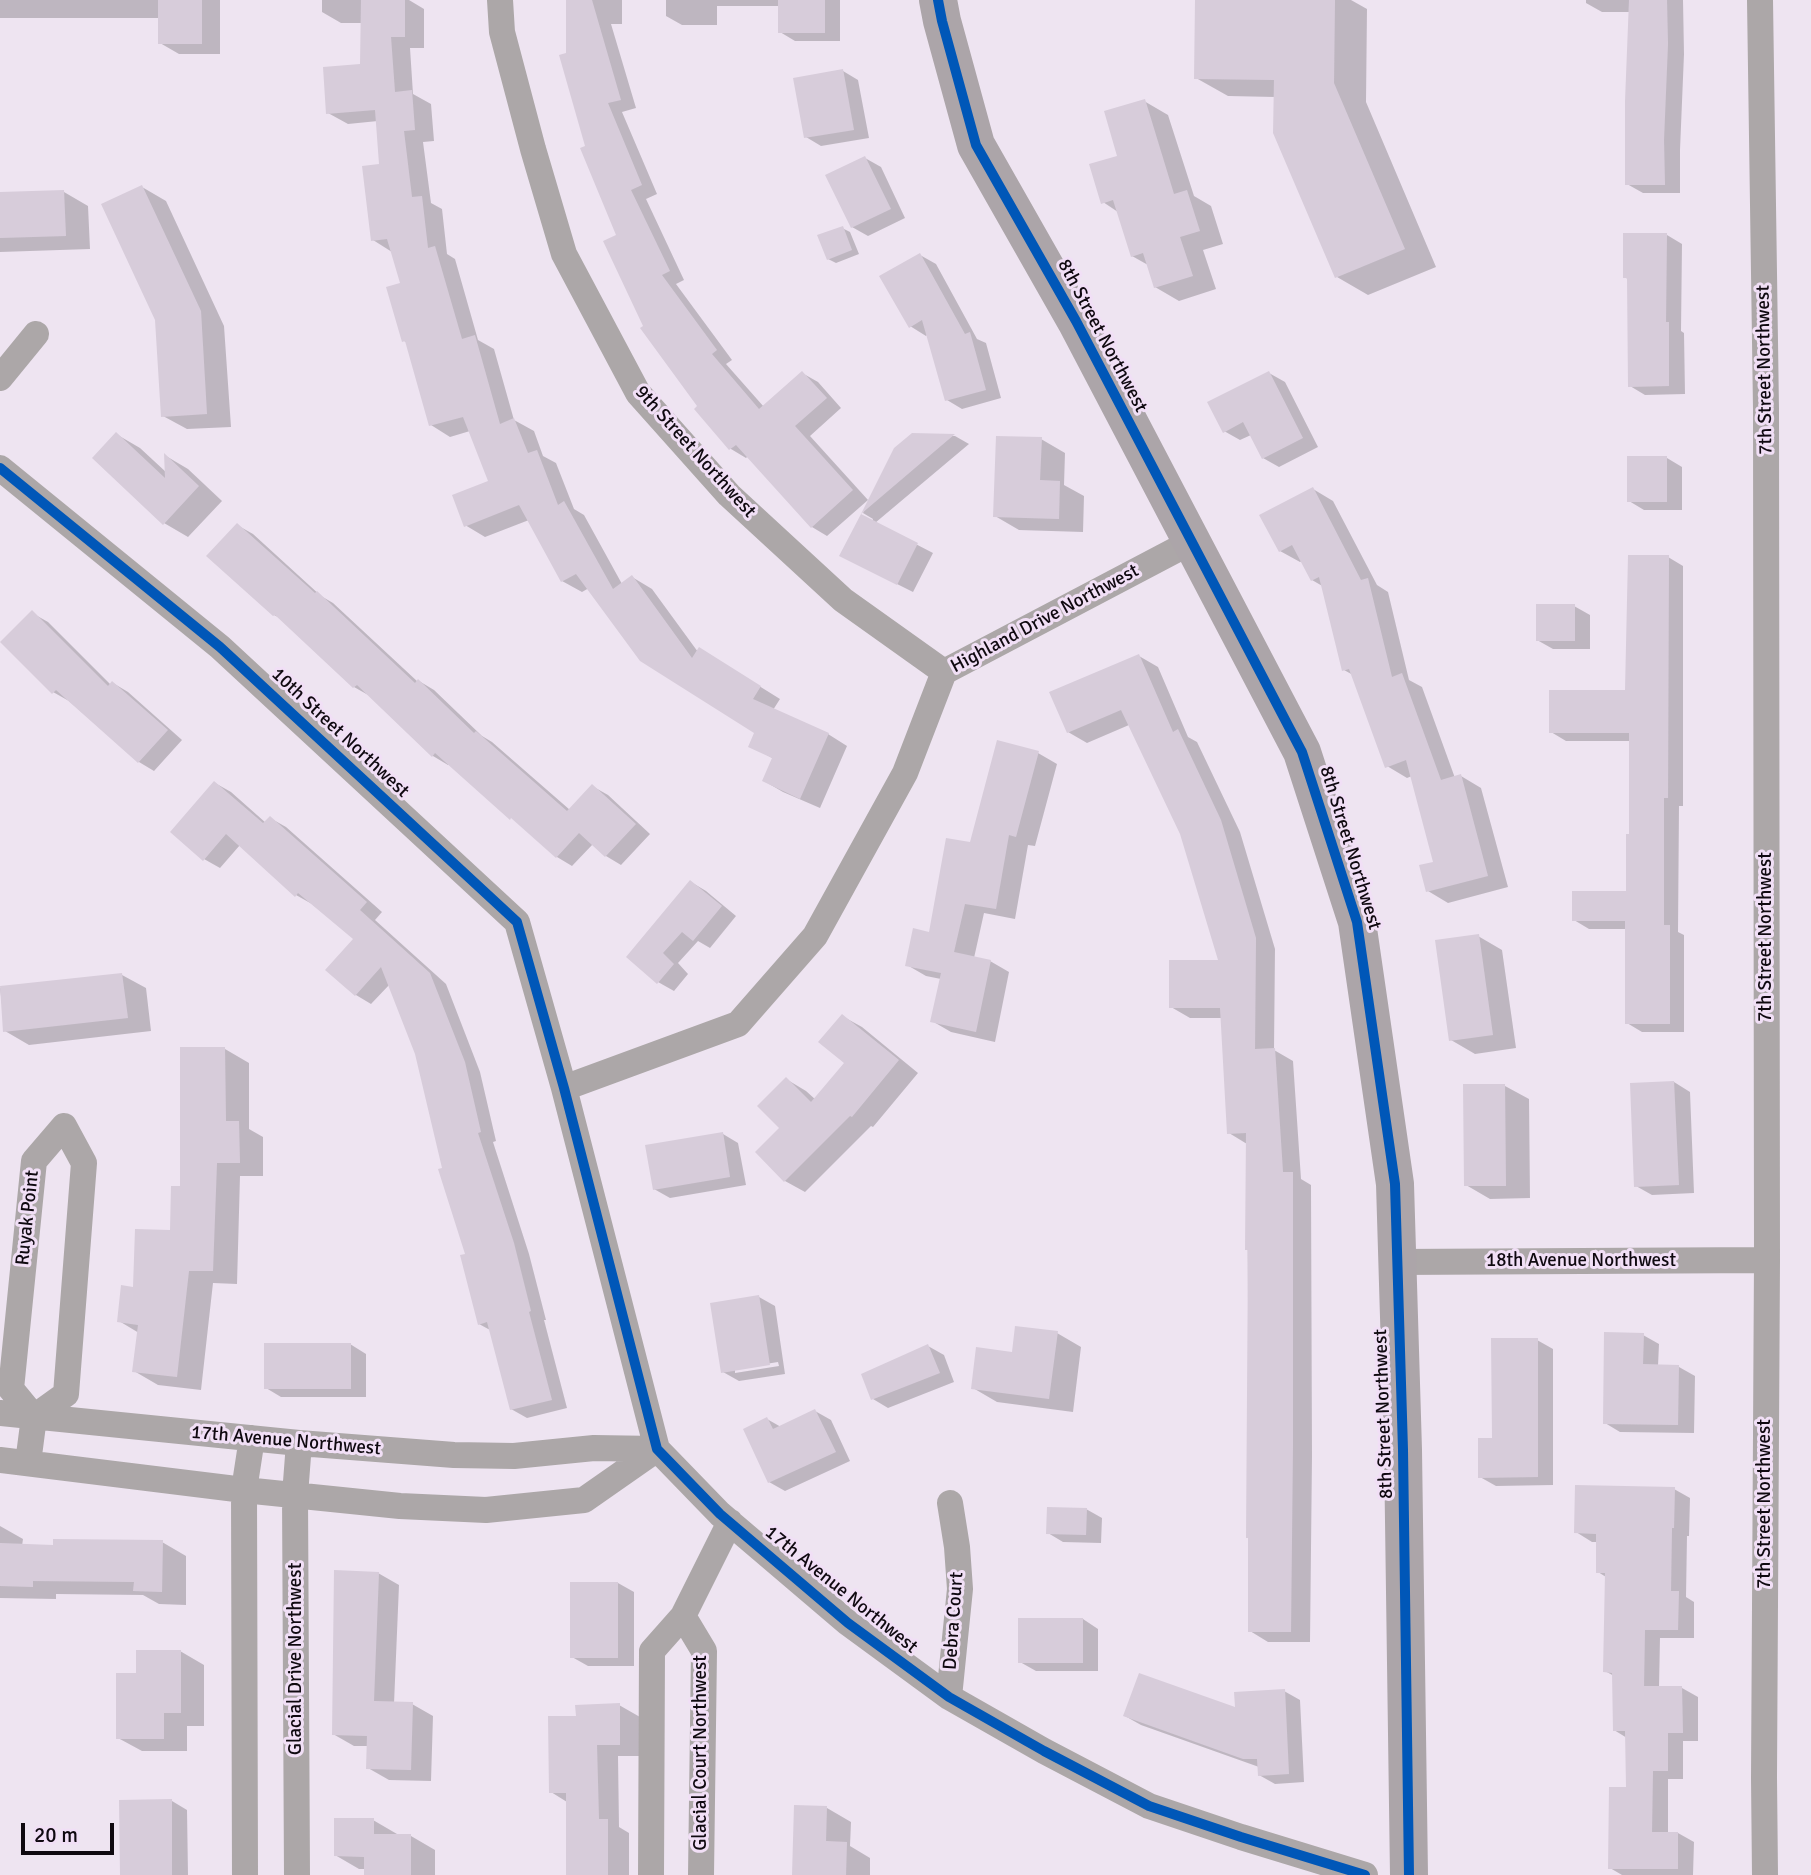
<!DOCTYPE html>
<html>
<head>
<meta charset="utf-8">
<style>
  body { margin:0 }
  #map { position:relative; width:1811px; height:1875px; overflow:hidden; background:#eee4f1; font-family:Signika,sans-serif }
  canvas { display:block }
  .scale { position:absolute; left:21px; top:1823px; width:93px; height:32px; box-sizing:border-box; border:4px solid #0f0910; border-top:0; padding-left:9px; font-size:21px; line-height:24px; white-space:nowrap; color:#0f0910; -webkit-text-stroke:5px #f1dff6; paint-order:stroke }
</style>
</head>
<body>
<div id="map">
<canvas width="1811" height="1875"></canvas>
<div class="scale">20 m</div>
</div>
<script>
const g = document.querySelector('canvas').getContext('2d');
g.lineJoin = 'round';
function paint(path, color) { g.fillStyle = color; g.fill(path, 'evenodd'); }
const toPath = rows => new Path2D(rows.map(r => 'M' + r).join(''));
function trace(path, color, width, dash) { g.strokeStyle = color; g.lineWidth = width; g.lineCap = dash ? 'butt' : 'round'; g.setLineDash(dash || []); g.stroke(path); }
function write(font, color, halo, rows, align = 'center') {
  g.font = font + ' Signika,sans-serif'; g.lineWidth = 6; g.setLineDash([]); g.textBaseline = 'middle'; g.strokeStyle = halo; g.fillStyle = color; for (const [text, x, y, turn = 0] of rows) {
    g.save(); g.translate(x, y); g.rotate((+turn || 0) * Math.PI / 180); g.textAlign = isNaN(turn) ? turn : align; if (halo) g.strokeText(text, 0, 0); g.fillText(text, 0, 0); g.restore();
  }
}
const shadow = toPath([
  [0,0,220,0,220,54,179,54,160,43,160,18,0,18],
  [322,0,409,0,424,9,424,48,410,48,413,94,431,104,434,141,423,142,431,203,442,209,447,254,455,259,478,340,494,349,514,420,534,431,543,456,556,463,574,509,584,515,622,584,632,577,652,589,698,652,719,661,780,699,773,710,828,734,847,746,820,808,783,792,764,781,774,759,750,746,756,733,589,588,582,592,562,581,529,520,485,537,465,525,490,482,470,431,450,437,431,425,408,343,404,341,402,284,392,252,373,240,381,165,378,121,348,124,328,113,362,65,363,23,341,23,322,12],
  [567,0,622,0,622,24,611,24,636,108,622,112,657,194,646,199,684,280,676,284,732,360,726,364,764,407,802,373,818,382,841,408,810,436,868,500,827,536,812,527,748,456,746,458,731,449,646,326,619,236,587,147,567,54],
  [666,0,840,0,840,41,795,41,780,32,780,6,717,6,717,25,682,25,666,16],
  [1197,0,1351,0,1367,9,1366,102,1436,267,1368,295,1337,277,1275,97,1228,96,1196,78],
  [1586,0,1683,0,1684,54,1680,150,1680,193,1643,193,1627,184,1631,12,1602,12,1586,3],
  [843,71,858,80,869,138,821,146,806,137],
  [1144,101,1168,115,1194,196,1211,206,1223,244,1203,250,1216,289,1179,301,1155,287,1148,265,1132,256,1118,212,1103,202,1120,157],
  [865,158,881,167,905,218,868,236,852,227],
  [142,187,166,201,224,326,231,427,187,429,163,416,157,320],
  [64,192,88,206,90,249,0,252,0,194],
  [842,228,850,232,859,254,836,263,828,259],
  [1667,235,1682,244,1681,331,1684,333,1685,394,1645,395,1630,386,1628,279,1624,277],
  [920,255,936,264,977,339,986,343,1001,398,962,409,947,400,928,334,926,336,910,326],
  [1269,373,1285,382,1318,447,1279,467,1263,458,1251,435,1240,440,1224,431],
  [116,434,140,448,167,473,166,456,188,469,222,501,188,537,164,523],
  [912,435,955,436,969,444,875,523,933,553,913,592,857,564,873,519,863,513,895,449],
  [1041,439,1065,453,1064,485,1084,496,1083,532,1019,530,995,516],
  [1667,458,1682,467,1682,510,1644,510,1629,501],
  [1313,489,1333,501,1377,585,1388,592,1409,680,1422,687,1455,778,1461,776,1481,788,1508,887,1448,903,1428,891,1435,863,1412,776,1407,778,1387,766,1353,675,1344,670,1324,587,1312,580,1302,561,1300,562,1280,551],
  [237,525,253,534,321,596,333,603,418,682,419,681,434,690,482,736,492,742,570,810,592,786,608,795,650,834,621,865,606,856,593,844,572,866,557,857,450,764,448,765,433,756,370,696,354,687,282,619,274,615],
  [1668,557,1683,566,1683,806,1679,806,1678,932,1684,935,1684,1032,1642,1032,1627,1023,1627,929,1589,929,1574,920,1628,892,1630,836,1631,741,1566,741,1551,732,1627,692],
  [1574,606,1590,615,1590,649,1553,649,1537,640],
  [32,613,48,622,111,685,113,683,128,692,182,740,154,771,139,762,69,701,53,692],
  [1139,656,1158,667,1188,737,1197,742,1240,832,1275,949,1274,1050,1293,1061,1301,1179,1311,1185,1312,1456,1310,1642,1268,1642,1250,1631,1247,1144,1229,1133,1222,1018,1190,1018,1171,1007,1221,962,1182,834,1129,725,1087,743,1068,732],
  [1038,753,1057,764,1035,846,1028,845,1015,919,984,913,974,958,990,961,1009,972,995,1042,951,1032,932,1021,941,979,926,976,907,965,931,934,972,844],
  [215,783,231,792,266,823,270,818,286,827,382,912,375,920,446,984,480,1072,496,1141,493,1142,529,1254,546,1320,544,1320,567,1408,527,1418,511,1409,490,1330,479,1324,467,1255,444,1169,417,1053,390,984,371,1004,356,995,356,939,312,904,296,895,240,845,220,868,204,859],
  [691,882,706,891,736,916,710,948,698,941,678,963,688,974,674,991,658,982,628,957],
  [1478,936,1502,950,1516,1048,1475,1054,1451,1040],
  [122,975,146,988,151,1031,29,1045,5,1031,0,988],
  [842,1016,862,1027,918,1073,873,1127,871,1126,805,1192,785,1181,782,1128,786,1079,806,1091,816,1100,847,1062],
  [225,1049,249,1063,249,1129,263,1137,263,1176,240,1176,237,1284,213,1283,201,1390,158,1385,134,1371,139,1333,119,1321,135,1289,172,1232,182,1188],
  [1674,1082,1690,1092,1694,1193,1652,1195,1636,1186],
  [1505,1086,1529,1099,1530,1198,1490,1199,1466,1185],
  [723,1134,738,1143,746,1185,670,1198,654,1189],
  [759,1297,775,1306,785,1374,739,1381,723,1372],
  [778,1362,779,1366,735,1373,735,1369],
  [1057,1333,1081,1347,1073,1412,997,1402,973,1388,1013,1353],
  [1643,1335,1659,1344,1658,1366,1679,1367,1695,1376,1694,1433,1620,1432,1605,1423],
  [1537,1340,1553,1349,1553,1485,1496,1486,1480,1477,1493,1440],
  [350,1344,366,1354,366,1397,281,1397,266,1388],
  [928,1346,944,1355,954,1382,888,1408,873,1399],
  [815,1411,831,1420,850,1461,785,1491,769,1482,767,1419,781,1427],
  [1674,1489,1690,1498,1689,1536,1687,1536,1686,1597,1694,1602,1694,1638,1660,1638,1659,1688,1682,1688,1698,1697,1698,1741,1683,1741,1683,1779,1668,1779,1668,1833,1678,1833,1694,1842,1693,1875,1622,1875,1610,1868,1628,1789,1627,1738,1614,1730,1614,1676,1605,1671,1606,1577,1598,1572,1598,1542,1592,1542,1576,1532],
  [1086,1509,1102,1518,1101,1543,1063,1542,1048,1533],
  [0,1526,23,1539,22,1546,55,1547,162,1542,186,1556,186,1605,159,1604,143,1595,56,1594,56,1599,0,1598],
  [378,1573,399,1585,394,1704,412,1704,433,1716,431,1781,389,1780,368,1768,369,1746,354,1746,333,1734],
  [618,1583,634,1592,634,1666,588,1666,572,1657],
  [1083,1619,1098,1629,1098,1671,1036,1671,1020,1662],
  [180,1651,204,1665,204,1726,187,1726,187,1751,142,1751,118,1738,138,1675],
  [1284,1691,1300,1700,1304,1782,1275,1784,1259,1775,1259,1767,1141,1725,1125,1716,1237,1709],
  [619,1705,640,1717,641,1756,618,1756,619,1827,629,1833,629,1875,567,1875,567,1802,551,1792,577,1718],
  [172,1801,187,1810,188,1875,123,1875],
  [796,1807,827,1808,851,1822,850,1846,870,1858,870,1875,795,1875],
  [373,1820,397,1834,397,1836,411,1836,435,1850,435,1875,366,1875,366,1869,359,1869,335,1855]
]);
const building = toPath([
  [158,0,202,0,202,44,158,44],
  [361,0,405,0,405,37,391,37,395,92,412,90,415,130,404,131,412,197,422,196,428,248,435,246,462,339,475,335,500,424,514,418,528,453,537,450,558,505,564,501,613,589,632,575,692,658,699,647,761,686,753,699,829,733,800,799,762,781,772,758,748,747,754,733,640,661,576,574,561,582,519,505,464,527,452,495,488,481,463,417,429,426,405,341,402,342,386,287,400,283,387,239,371,241,362,166,379,164,375,110,326,114,323,67,360,64],
  [566,0,592,0,621,100,608,103,642,185,631,190,670,271,662,275,717,350,712,354,759,409,802,371,827,398,795,426,853,490,811,528,736,445,729,450,694,409,697,406,640,328,643,326,603,241,616,235,580,148,585,146,559,55,566,53],
  [778,0,825,0,825,33,778,33],
  [1195,0,1335,0,1334,83,1405,249,1335,278,1273,133,1274,80,1194,79],
  [1629,0,1667,0,1668,44,1664,140,1665,185,1625,185,1625,101],
  [843,69,854,130,804,138,793,78],
  [1145,99,1174,194,1187,190,1200,231,1180,237,1193,276,1154,288,1143,253,1131,257,1113,200,1101,204,1089,164,1117,156,1104,111],
  [865,156,891,209,851,228,825,175],
  [142,185,201,311,207,414,161,417,155,320,101,204],
  [64,190,66,236,0,238,0,192],
  [843,226,852,250,827,260,817,235],
  [1623,233,1667,233,1666,322,1669,322,1669,386,1628,387,1627,278,1623,278],
  [920,253,965,334,970,332,986,390,945,401,922,320,909,328,879,276],
  [1269,371,1303,438,1262,459,1243,422,1223,433,1207,402],
  [116,432,165,478,164,453,199,486,163,525,92,458],
  [912,433,955,434,861,514,894,448],
  [996,436,1042,437,1040,480,1060,481,1059,519,993,517],
  [1627,456,1667,456,1667,502,1627,502],
  [1313,487,1361,580,1368,578,1392,677,1402,673,1441,780,1461,774,1488,876,1426,892,1419,865,1433,862,1406,760,1385,768,1349,669,1342,671,1319,577,1311,581,1292,545,1279,552,1259,515],
  [861,514,918,543,897,585,839,556],
  [237,523,315,593,317,591,415,683,418,679,474,733,476,731,567,811,592,784,636,824,605,857,579,833,556,858,511,818,510,820,435,753,432,757,357,685,353,688,275,615,273,616,206,556],
  [1628,555,1669,555,1668,798,1664,798,1664,925,1670,925,1670,1024,1625,1024,1625,921,1572,921,1572,891,1626,891,1626,834,1629,834,1629,733,1549,733,1549,690,1625,690],
  [1536,604,1575,604,1575,641,1536,641],
  [32,610,108,686,112,681,168,730,138,763,56,690,52,694,0,642],
  [1139,654,1173,732,1178,729,1221,820,1256,938,1255,1049,1275,1048,1283,1172,1293,1172,1293,1444,1291,1632,1248,1632,1248,1538,1246,1538,1248,1250,1245,1250,1246,1133,1227,1134,1220,1008,1169,1008,1169,960,1218,960,1180,834,1121,710,1067,733,1049,692],
  [997,740,1039,751,1016,837,1009,835,996,909,965,904,954,952,991,960,976,1032,930,1022,941,973,905,966,913,928,929,932,946,838,970,842],
  [214,781,263,823,270,816,367,902,360,910,430,973,465,1062,481,1132,478,1133,514,1243,531,1311,529,1312,552,1400,510,1410,487,1322,478,1325,460,1255,465,1254,438,1169,442,1168,415,1054,381,967,355,996,325,970,353,939,298,893,295,897,226,834,203,861,170,832],
  [690,880,722,906,693,941,682,932,663,953,674,964,657,984,626,957],
  [1479,934,1493,1035,1449,1041,1435,940],
  [122,973,128,1018,3,1032,0,986],
  [842,1014,899,1060,852,1117,850,1116,784,1182,755,1152,779,1128,757,1106,786,1077,811,1102,844,1063,818,1042],
  [180,1047,225,1047,226,1121,239,1121,240,1163,217,1163,213,1271,189,1271,177,1377,132,1372,138,1325,117,1322,121,1285,133,1287,135,1229,170,1230,171,1186,180,1186],
  [1674,1081,1679,1185,1634,1187,1630,1083],
  [1463,1084,1505,1084,1506,1186,1464,1186],
  [723,1132,730,1177,653,1190,645,1145],
  [759,1295,770,1365,721,1373,710,1303],
  [1015,1326,1058,1331,1049,1399,971,1389,976,1347,1012,1352],
  [1604,1332,1644,1333,1643,1364,1679,1365,1678,1425,1603,1424],
  [1491,1338,1538,1338,1538,1477,1478,1478,1478,1438,1492,1438],
  [264,1343,351,1343,351,1389,264,1389],
  [928,1344,940,1373,871,1400,861,1374],
  [815,1409,836,1452,768,1483,743,1429,767,1417,773,1429],
  [1575,1485,1675,1487,1674,1528,1672,1528,1671,1591,1679,1591,1678,1630,1645,1630,1644,1686,1682,1686,1683,1733,1668,1733,1668,1771,1653,1771,1652,1832,1678,1832,1678,1869,1608,1869,1609,1787,1626,1787,1625,1731,1613,1731,1612,1673,1603,1672,1605,1573,1596,1573,1596,1534,1574,1533],
  [1047,1507,1087,1508,1086,1535,1046,1534],
  [53,1539,163,1540,162,1592,133,1591,134,1582,33,1581,33,1587,0,1586,0,1543,53,1545],
  [334,1570,379,1572,374,1701,413,1702,411,1770,366,1769,367,1736,332,1735],
  [570,1582,618,1582,618,1658,570,1658],
  [1018,1618,1083,1618,1083,1663,1018,1663],
  [136,1650,181,1650,181,1713,164,1713,164,1739,116,1739,116,1673,136,1673],
  [1139,1673,1235,1707,1234,1692,1285,1689,1289,1774,1258,1776,1257,1759,1243,1759,1123,1716],
  [620,1703,620,1745,597,1745,599,1819,608,1819,608,1875,566,1875,566,1793,549,1793,548,1716,576,1716,575,1705],
  [172,1799,172,1875,120,1875,119,1800],
  [794,1805,827,1806,826,1841,847,1842,846,1875,792,1875],
  [334,1818,374,1818,374,1834,411,1834,411,1875,364,1875,364,1857,334,1856]
]);
const street = toPath([
  [500,0,502,32,533,149,564,254,638,393,729,495,843,600,944,672],
  [1760,0,1766,409,1767,1260,1764,1778,1765,1875],
  [0,378,36,334],
  [0,468,220,647,517,922,564,1088,657,1449,720,1514,848,1623,949,1697,1044,1751,1149,1806,1241,1837,1365,1875],
  [564,1088,738,1024,815,936,905,773,944,672,1191,542],
  [64,1126,84,1163,66,1394,34,1417,11,1389,34,1161,64,1126],
  [1396,1262,1767,1260],
  [0,1413,299,1443,454,1455,514,1456,594,1448,657,1449],
  [0,1460,244,1490,400,1506,486,1510,584,1500,657,1449],
  [28,1463,34,1417],
  [683,1616,704,1651,701,1875],
  [949,1697,960,1589,957,1547,950,1503],
  [245,1875,244,1490,252,1438],
  [297,1875,295,1495,299,1443],
  [651,1875,652,1651,683,1616,730,1522]
]);
const secondary = toPath([
  [938,0,942,21,976,145,1076,321,1302,752,1357,922,1395,1184,1403,1450,1409,1875]
]);
const cycleway = toPath([
  [938,0,942,21,976,145,1076,321,1302,752,1357,922,1395,1184,1403,1450,1409,1875],
  [0,468,220,647,517,922,564,1088,657,1449,720,1514,848,1623,949,1697,1044,1751,1149,1806,1241,1837,1365,1875]
]);
const streetNames = [
  ["8th Street Northwest",1102,336,62],
  ["7th Street Northwest",1765,370,-91],
  ["9th Street Northwest",695,452,48],
  ["Highland Drive Northwest",1045,619,-28],
  ["10th Street Northwest",340,733,43],
  ["8th Street Northwest",1350,848,73],
  ["7th Street Northwest",1766,937,-90],
  ["Ruyak Point",28,1218,-84],
  ["18th Avenue Northwest",1581,1261],
  ["8th Street Northwest",1384,1414,-92],
  ["17th Avenue Northwest",286,1441,5],
  ["7th Street Northwest",1765,1504,-90],
  ["17th Avenue Northwest",841,1590,39],
  ["Debra Court",954,1621,-86],
  ["Glacial Drive Northwest",296,1659,-90],
  ["Glacial Court Northwest",701,1753,-90]
];
paint(shadow, '#0003');
paint(building, '#d7ccda');
trace(street, '#aca7a8', 26);
trace(secondary, '#aca5a9', 38);
trace(cycleway, '#0057b8', 10);
write('19px', '#0f0910', '#f1dff6', streetNames);
</script>
</body>
</html>
